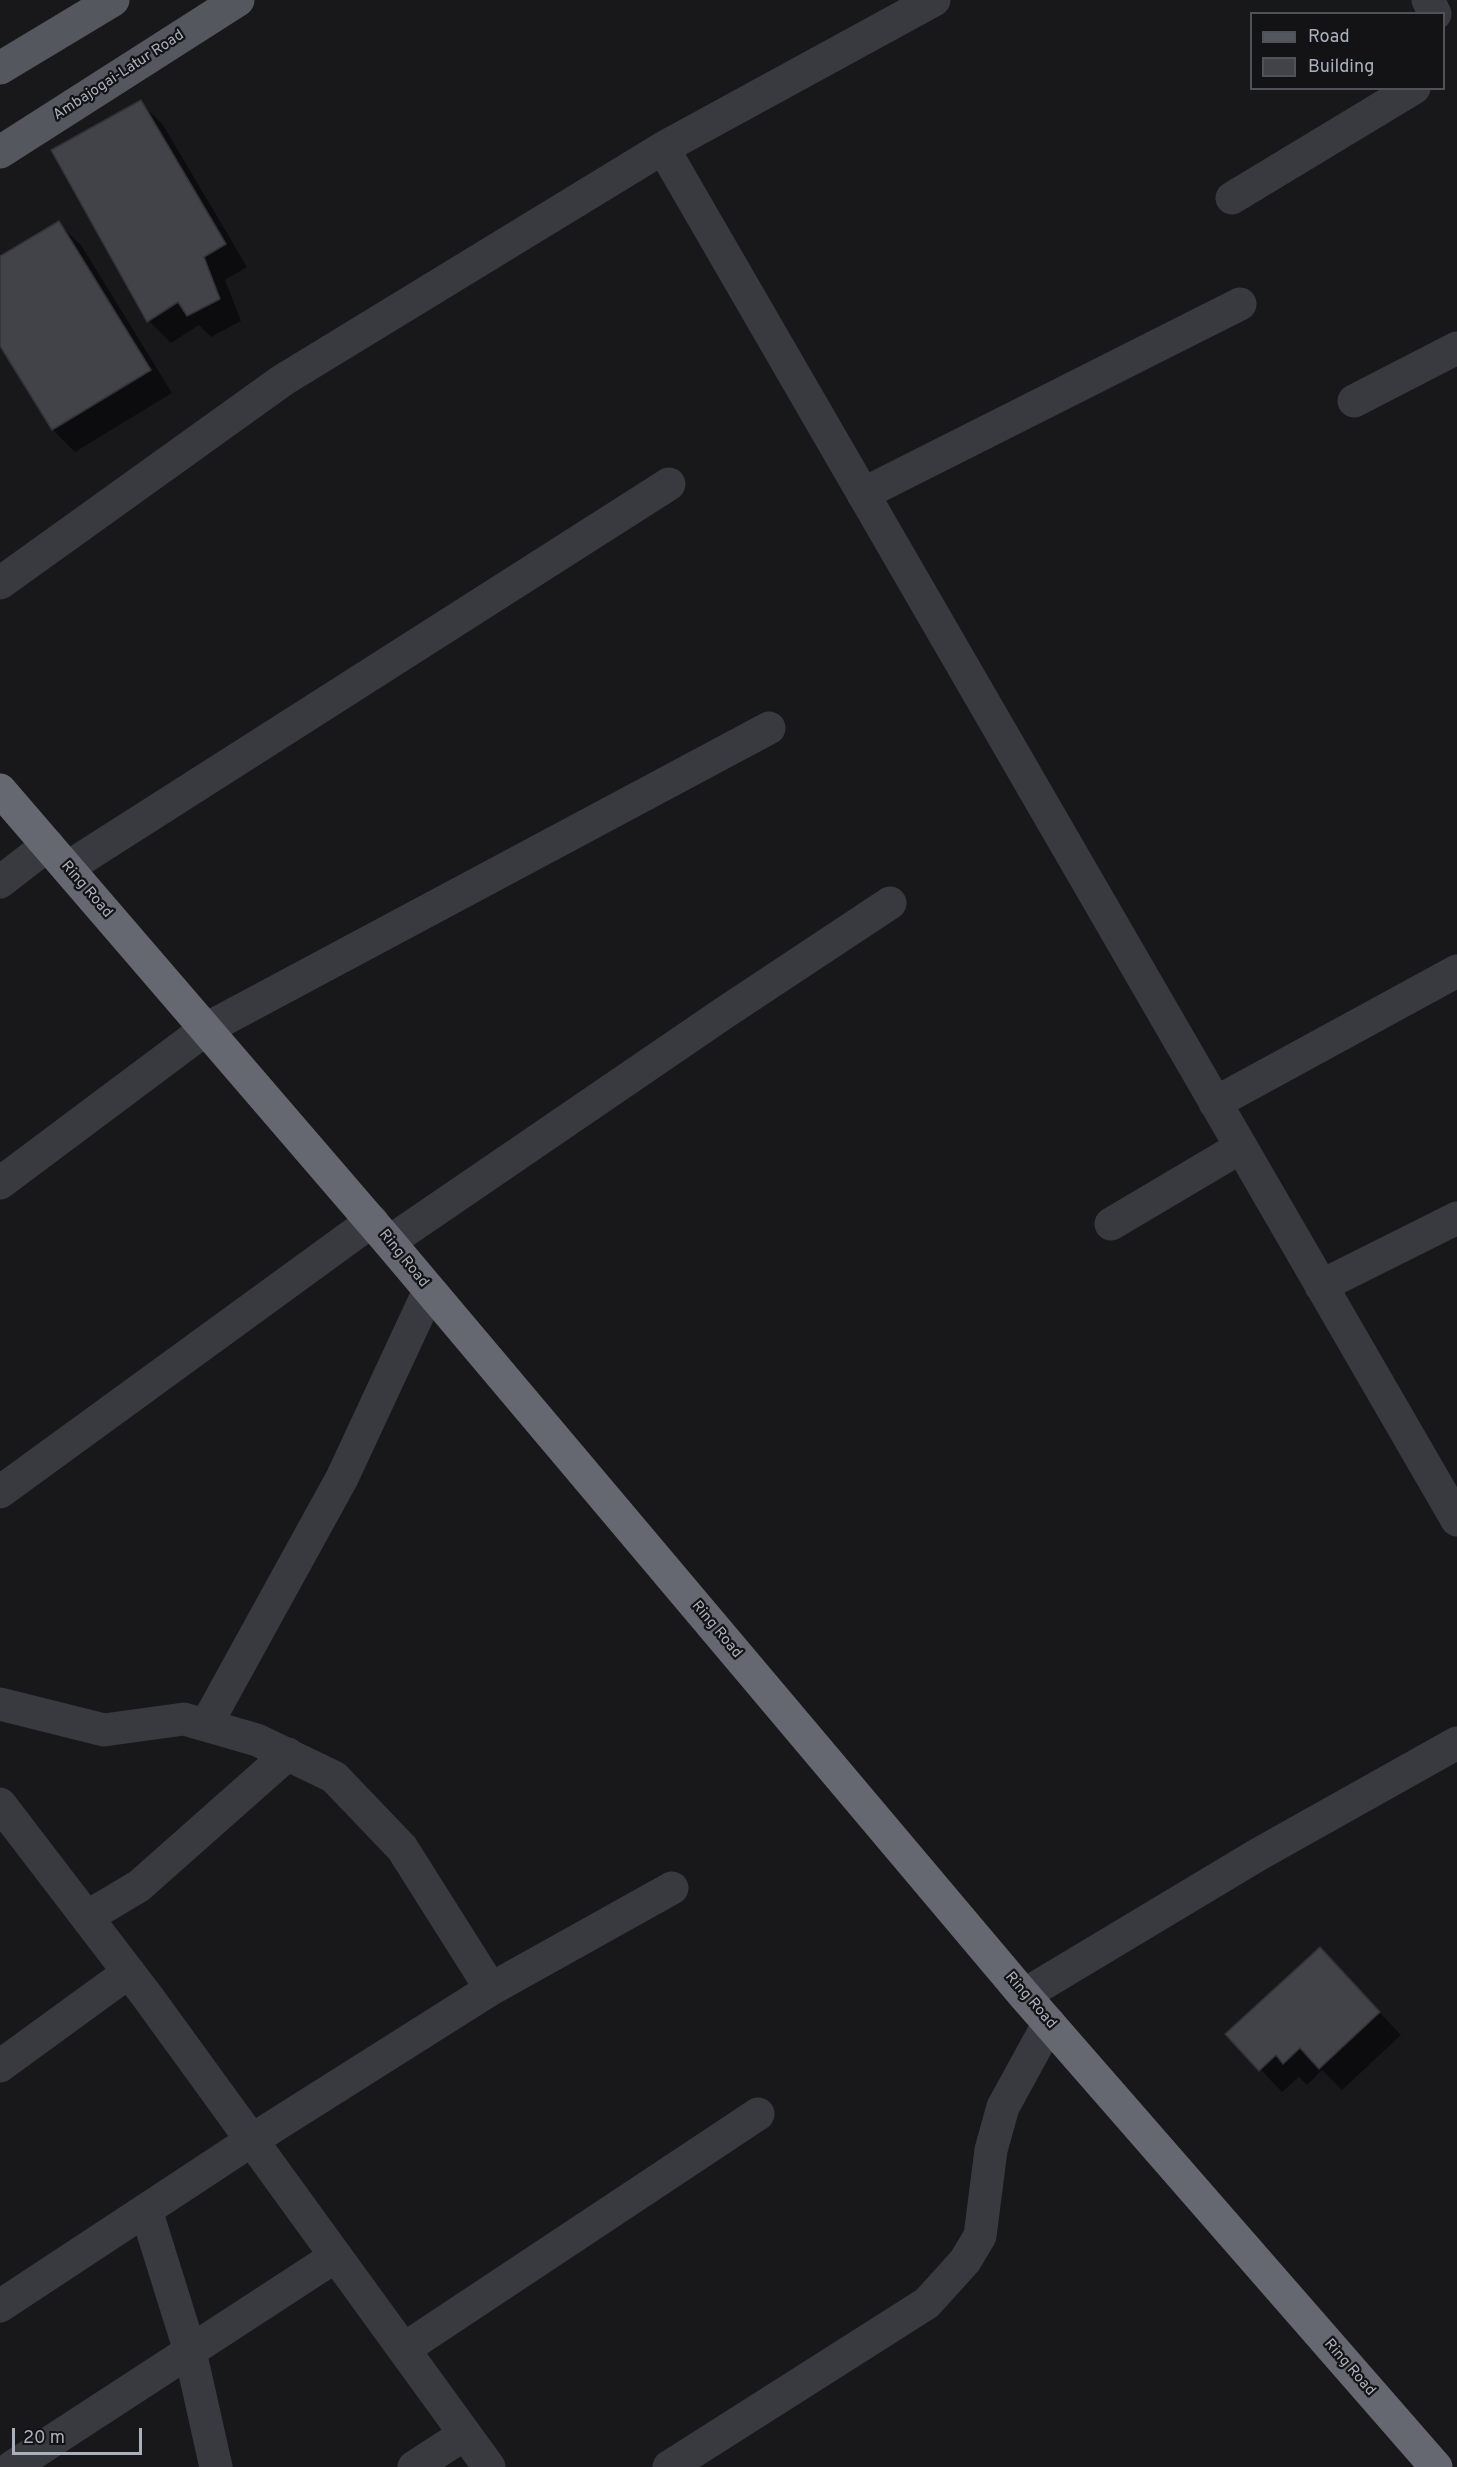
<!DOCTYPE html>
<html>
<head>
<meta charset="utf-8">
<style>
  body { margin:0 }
  #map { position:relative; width:1457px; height:2467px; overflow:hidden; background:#18181b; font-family:Overpass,sans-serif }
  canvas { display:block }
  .legend { position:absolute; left:1250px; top:12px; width:195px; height:78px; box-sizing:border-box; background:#131316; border:2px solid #4f5258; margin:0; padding:8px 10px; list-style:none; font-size:18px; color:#aab0bb }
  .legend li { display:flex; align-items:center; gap:12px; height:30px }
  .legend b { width:30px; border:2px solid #4f5258 }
  .scale { position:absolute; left:12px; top:2428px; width:130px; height:27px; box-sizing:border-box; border:3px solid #aab0bb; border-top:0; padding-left:8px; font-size:18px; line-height:21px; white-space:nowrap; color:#aab0bb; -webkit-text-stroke:4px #131316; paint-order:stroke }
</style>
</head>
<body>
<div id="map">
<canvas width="1457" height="2467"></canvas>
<ul class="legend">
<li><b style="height:8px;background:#55575f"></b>Road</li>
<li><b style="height:16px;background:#424348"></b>Building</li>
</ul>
<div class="scale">20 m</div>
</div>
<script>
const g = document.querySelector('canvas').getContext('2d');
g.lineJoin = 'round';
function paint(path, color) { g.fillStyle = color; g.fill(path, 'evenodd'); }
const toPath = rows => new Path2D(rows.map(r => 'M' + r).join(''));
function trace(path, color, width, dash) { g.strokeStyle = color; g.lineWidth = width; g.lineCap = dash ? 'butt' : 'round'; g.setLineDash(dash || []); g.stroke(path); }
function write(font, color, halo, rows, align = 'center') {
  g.font = font + ' Overpass,sans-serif'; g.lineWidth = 4.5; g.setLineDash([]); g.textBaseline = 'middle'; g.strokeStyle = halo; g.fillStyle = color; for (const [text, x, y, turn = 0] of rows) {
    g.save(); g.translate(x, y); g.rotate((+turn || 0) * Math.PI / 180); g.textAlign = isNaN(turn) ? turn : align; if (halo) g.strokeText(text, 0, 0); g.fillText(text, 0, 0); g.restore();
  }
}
const shadow = toPath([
  [140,102,163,125,247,267,225,280,241,321,211,337,199,325,171,343,149,321],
  [58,223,81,245,172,393,75,452,53,430,0,344,0,258],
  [1320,1949,1401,2035,1342,2090,1322,2070,1307,2085,1299,2077,1282,2092,1227,2034]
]);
const building = toPath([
  [141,100,226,244,204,257,220,299,187,316,178,302,147,322,51,150,141,100],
  [59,221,151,370,52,430,0,346,0,256,59,221],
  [1320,1947,1380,2012,1319,2069,1300,2048,1283,2064,1276,2055,1259,2071,1225,2034,1320,1947]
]);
const minor = toPath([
  [1428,0,1435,14],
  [663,148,1457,1520],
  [1232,198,1414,88],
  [1354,401,1457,348],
  [863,494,1240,304],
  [0,583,283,380,663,148,934,0],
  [67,868,669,484],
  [0,882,48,845],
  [1215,1103,1457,971],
  [0,1183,206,1029,769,728],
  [1111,1224,1241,1147],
  [389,1242,724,1013,890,903],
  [1321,1286,1457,1218],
  [0,1492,372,1221],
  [0,1704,104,1730,184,1719,257,1740,334,1777,402,1848,491,1989],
  [206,1725,342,1478,429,1291],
  [0,1804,147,1996,489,2467],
  [87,1917,139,1886,288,1754],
  [1024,1995,1259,1854,1457,1743],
  [0,2066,129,1972],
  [146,2210,190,2351,216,2467],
  [0,2306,252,2140,491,1989,672,1888],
  [404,2349,758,2114],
  [12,2467,336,2256],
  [414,2467,465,2434],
  [669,2467,927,2303,965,2261,980,2236,991,2150,1003,2107,1049,2023]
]);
const major = toPath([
  [0,68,113,0],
  [0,152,238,0]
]);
const highway = toPath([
  [0,790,389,1242,1024,1995,1436,2467]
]);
const streetNames = [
  ["Ambajogai-Latur Road",119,76,-33],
  ["Ring Road",86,890,49],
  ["Ring Road",403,1259,51],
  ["Ring Road",716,1630,50],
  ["Ring Road",1030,2001,49],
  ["Ring Road",1349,2368,49]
];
paint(shadow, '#0007');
paint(building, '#424348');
trace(building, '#323237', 1.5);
trace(minor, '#393a40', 33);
trace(major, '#55575f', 33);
trace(highway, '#656871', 33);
write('15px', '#aab0bb', '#131316', streetNames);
</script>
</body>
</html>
